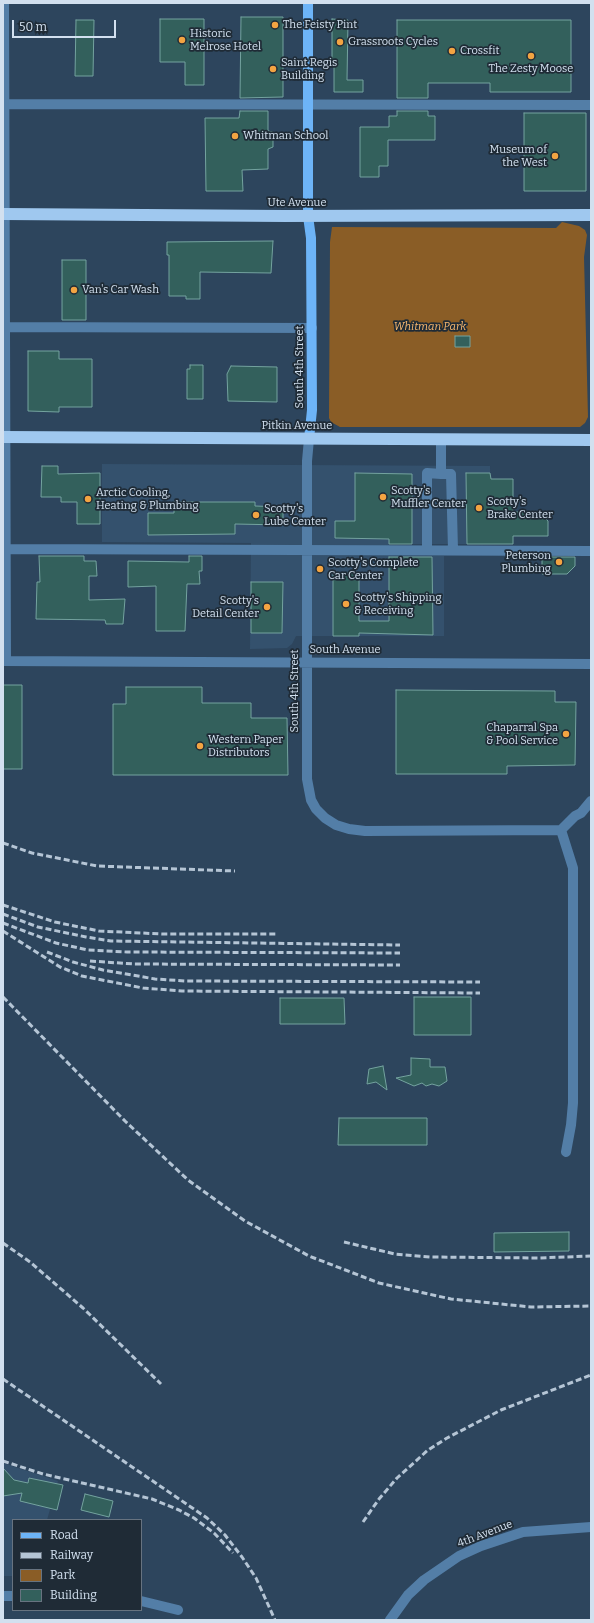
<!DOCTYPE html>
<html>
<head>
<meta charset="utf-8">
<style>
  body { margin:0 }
  #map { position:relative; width:594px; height:1623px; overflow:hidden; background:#2d455d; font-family:Bitter,serif }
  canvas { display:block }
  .frame { position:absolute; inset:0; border:4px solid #d2e0ef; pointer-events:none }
  .legend { position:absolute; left:12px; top:1519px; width:130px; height:92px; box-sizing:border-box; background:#1f2b36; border:1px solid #677380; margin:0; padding:5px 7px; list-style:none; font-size:12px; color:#d2e0ef }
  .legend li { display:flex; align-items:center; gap:8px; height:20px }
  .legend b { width:20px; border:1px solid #677380 }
  .scale { position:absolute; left:12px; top:20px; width:104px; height:18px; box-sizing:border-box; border:2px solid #d2e0ef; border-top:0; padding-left:5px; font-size:12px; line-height:14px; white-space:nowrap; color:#d2e0ef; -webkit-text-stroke:3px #1f2b36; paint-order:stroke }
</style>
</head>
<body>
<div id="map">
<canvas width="594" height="1623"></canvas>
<div class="frame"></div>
<ul class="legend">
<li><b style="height:5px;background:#6db4f7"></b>Road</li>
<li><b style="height:5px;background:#b5c5d5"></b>Railway</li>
<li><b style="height:11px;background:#8a5d26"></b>Park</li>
<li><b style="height:11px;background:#33605c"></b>Building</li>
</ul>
<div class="scale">50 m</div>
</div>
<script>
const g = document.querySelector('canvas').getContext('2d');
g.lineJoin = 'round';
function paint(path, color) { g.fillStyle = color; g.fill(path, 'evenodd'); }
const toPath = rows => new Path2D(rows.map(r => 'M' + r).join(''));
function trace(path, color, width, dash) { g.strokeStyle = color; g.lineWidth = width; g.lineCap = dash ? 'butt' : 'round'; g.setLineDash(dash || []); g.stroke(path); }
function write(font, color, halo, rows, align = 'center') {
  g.font = font + ' Bitter,serif'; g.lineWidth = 3.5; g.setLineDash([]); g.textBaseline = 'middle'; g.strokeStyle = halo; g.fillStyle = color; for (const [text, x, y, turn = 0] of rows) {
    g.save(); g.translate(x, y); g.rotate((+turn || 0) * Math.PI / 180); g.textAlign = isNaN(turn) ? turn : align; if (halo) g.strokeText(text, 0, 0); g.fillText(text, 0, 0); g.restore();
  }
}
const built = toPath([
  [102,464,490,466,491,544,389,544,389,555,444,556,444,636,296,636,292,644,287,648,250,649,251,543,102,542],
  [3,1463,58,1481,47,1520,13,1520,13,1576,3,1576]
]);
const green = toPath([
  [562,222,579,226,585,230,587,235,584,257,588,417,585,423,580,427,340,427,331,422,329,418,330,242,332,227,556,228]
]);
const building = toPath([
  [241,17,283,17,283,97,240,98,241,17],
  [160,19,204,19,204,85,185,85,185,62,160,62,160,19],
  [332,19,348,20,347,80,363,80,363,92,334,92,334,65,332,65,332,19],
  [76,20,94,20,93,76,75,76,76,20],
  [397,20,571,20,571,92,490,92,490,83,428,83,428,98,397,98,397,20],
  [240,111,268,111,268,131,273,132,273,147,268,149,268,169,242,170,243,191,206,191,205,118,239,118,240,111],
  [397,111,428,111,428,116,435,116,435,140,388,140,388,166,379,166,379,177,360,177,360,127,389,127,389,116,397,116,397,111],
  [524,113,586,113,586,191,524,191,524,113],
  [273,241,271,273,200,272,200,299,186,299,186,296,169,296,169,255,167,255,167,242,273,241],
  [62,260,86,260,86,320,62,320,62,260],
  [455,336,470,336,470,347,455,347,455,336],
  [28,351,59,351,59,359,92,359,92,407,59,407,59,412,28,411,28,351],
  [190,365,203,365,203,399,187,399,187,369,190,369,190,365],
  [231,366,277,367,277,402,228,401,227,374,231,366],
  [42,466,58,466,58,474,100,473,100,524,77,524,77,502,61,502,61,497,41,497,42,466],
  [355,473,412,474,412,544,389,544,389,539,335,538,335,521,355,521,355,473],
  [466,473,490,473,491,479,513,479,513,512,539,512,548,521,548,536,513,536,513,544,467,544,466,473],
  [174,502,255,502,255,506,283,507,283,525,235,524,235,534,148,535,148,513,174,513,174,502],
  [39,556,84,556,84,561,96,561,97,576,89,576,89,600,125,599,123,624,106,624,105,620,36,619,37,582,40,582,39,556],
  [189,556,202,556,202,571,199,571,200,584,187,584,185,631,156,631,156,586,128,587,128,561,189,562,189,556],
  [389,557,432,557,433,635,359,633,359,636,333,636,333,573,359,573,359,621,389,621,389,557],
  [542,557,575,557,575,566,567,574,542,574,542,557],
  [251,582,283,582,282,633,251,633,251,582],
  [3,685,22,685,22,769,3,769,3,685],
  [126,687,202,687,202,703,251,703,251,718,287,718,288,775,113,775,113,704,126,704,126,687],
  [396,690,555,691,555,702,576,702,575,765,507,766,507,774,396,774,396,690],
  [414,997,471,997,471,1035,414,1035,414,997],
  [280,998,344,998,345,1024,280,1024,280,998],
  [411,1058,430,1059,430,1067,445,1067,447,1081,439,1086,432,1084,426,1086,422,1083,414,1086,396,1078,411,1075,411,1058],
  [383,1066,387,1090,376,1082,367,1084,369,1069,383,1066],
  [339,1118,427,1118,427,1145,338,1145,339,1118],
  [569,1232,569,1251,494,1252,494,1233,569,1232],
  [3,1468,14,1480,28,1483,29,1478,63,1485,57,1510,20,1501,22,1493,3,1496,3,1468],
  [85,1494,113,1501,109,1517,81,1510,85,1494]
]);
const minor = toPath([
  [4,3,6,661],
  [3,104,591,105],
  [3,327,312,328],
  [309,439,307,461,307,779,311,800,316,809,325,818,336,825,349,829,365,831,561,830,575,816,581,813,591,801],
  [441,474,451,474,453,550],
  [3,549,591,551],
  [427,549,427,473,441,474,441,439],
  [3,661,591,664],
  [561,830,573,868,573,1103,571,1125,566,1152],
  [3,1596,13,1596],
  [141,1601,178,1610],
  [390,1620,408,1595,424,1580,459,1556,481,1546,523,1532,591,1527]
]);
const major = toPath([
  [308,3,308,216,311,238,312,410,309,439]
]);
const highway = toPath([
  [3,214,285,216,591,215],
  [3,437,591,440]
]);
const rail = toPath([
  [3,843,32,853,97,866,235,871],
  [3,905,55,922,99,931,162,934,278,934],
  [3,914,38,927,86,937,111,941,400,945],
  [3,923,56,943,88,950,127,952,400,953],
  [3,931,60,967,82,976,143,988,182,991,480,993],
  [47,952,73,962,103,970,155,979,186,981,480,982],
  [90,961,134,964,400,965],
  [3,997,125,1121,188,1180,245,1221,309,1256,379,1283,451,1299,531,1307,591,1306],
  [344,1242,395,1254,430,1257,539,1258,591,1256],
  [3,1243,30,1262,83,1308,161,1384],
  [3,1379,207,1518,225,1535,242,1557,256,1578,275,1620],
  [3,1461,43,1474,152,1499,179,1510,194,1518,214,1533,233,1553],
  [363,1522,379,1499,397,1478,428,1450,447,1438,501,1410,591,1375]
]);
const markers = [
  [275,25,4,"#f3a442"],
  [182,40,4,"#f3a442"],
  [340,42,4,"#f3a442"],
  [452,51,4,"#f3a442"],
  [531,56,4,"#f3a442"],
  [273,69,4,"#f3a442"],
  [235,136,4,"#f3a442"],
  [555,156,4,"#f3a442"],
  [74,290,4,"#f3a442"],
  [383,497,4,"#f3a442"],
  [88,499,4,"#f3a442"],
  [479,508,4,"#f3a442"],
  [256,515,4,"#f3a442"],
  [559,562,4,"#f3a442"],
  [320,569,4,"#f3a442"],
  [346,604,4,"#f3a442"],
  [267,607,4,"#f3a442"],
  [566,734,4,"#f3a442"],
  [200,746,4,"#f3a442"]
];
const poiNames = [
  ["The Feisty Pint",283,25],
  ["Historic",190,34],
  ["Melrose Hotel",190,47],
  ["Grassroots Cycles",348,42],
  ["Crossfit",460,51],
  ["Saint Regis",281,63],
  ["Building",281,76],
  ["The Zesty Moose",531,69,"center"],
  ["Whitman School",243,136],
  ["Museum of",547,150,"right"],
  ["the West",547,163,"right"],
  ["Van's Car Wash",82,290],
  ["Scotty's",391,491],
  ["Muffler Center",391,504],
  ["Arctic Cooling,",96,493],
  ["Heating & Plumbing",96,506],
  ["Scotty's",487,502],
  ["Brake Center",487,515],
  ["Scotty's",264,509],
  ["Lube Center",264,522],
  ["Peterson",551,556,"right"],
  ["Plumbing",551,569,"right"],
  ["Scotty's Complete",328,563],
  ["Car Center",328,576],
  ["Scotty's Shipping",354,598],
  ["& Receiving",354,611],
  ["Scotty's",259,601,"right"],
  ["Detail Center",259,614,"right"],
  ["Chaparral Spa",558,728,"right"],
  ["& Pool Service",558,741,"right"],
  ["Western Paper",208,740],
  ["Distributors",208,753]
];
const streetNames = [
  ["Ute Avenue",297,203],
  ["South 4th Street",300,367,-90],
  ["Pitkin Avenue",297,426],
  ["South Avenue",345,650],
  ["South 4th Street",295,691,-90],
  ["4th Avenue",485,1534,-21]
];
const parkNames = [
  ["Whitman Park",430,327]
];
paint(built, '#34516d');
paint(green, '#8a5d26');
paint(building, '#33605c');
trace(building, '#74a39f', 1);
trace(minor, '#537ea7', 10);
trace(major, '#6db4f7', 10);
trace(highway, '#9fc8ef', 12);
trace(rail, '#b5c5d5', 3, [6, 3]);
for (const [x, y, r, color] of markers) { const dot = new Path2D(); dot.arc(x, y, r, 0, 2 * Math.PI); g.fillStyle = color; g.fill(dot); trace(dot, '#1f2b36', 1.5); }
write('11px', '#d2e0ef', '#1f2b36', poiNames, 'left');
write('11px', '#d2e0ef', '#1f2b36', streetNames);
write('italic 11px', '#fbba70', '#1f2b36', parkNames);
</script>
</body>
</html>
